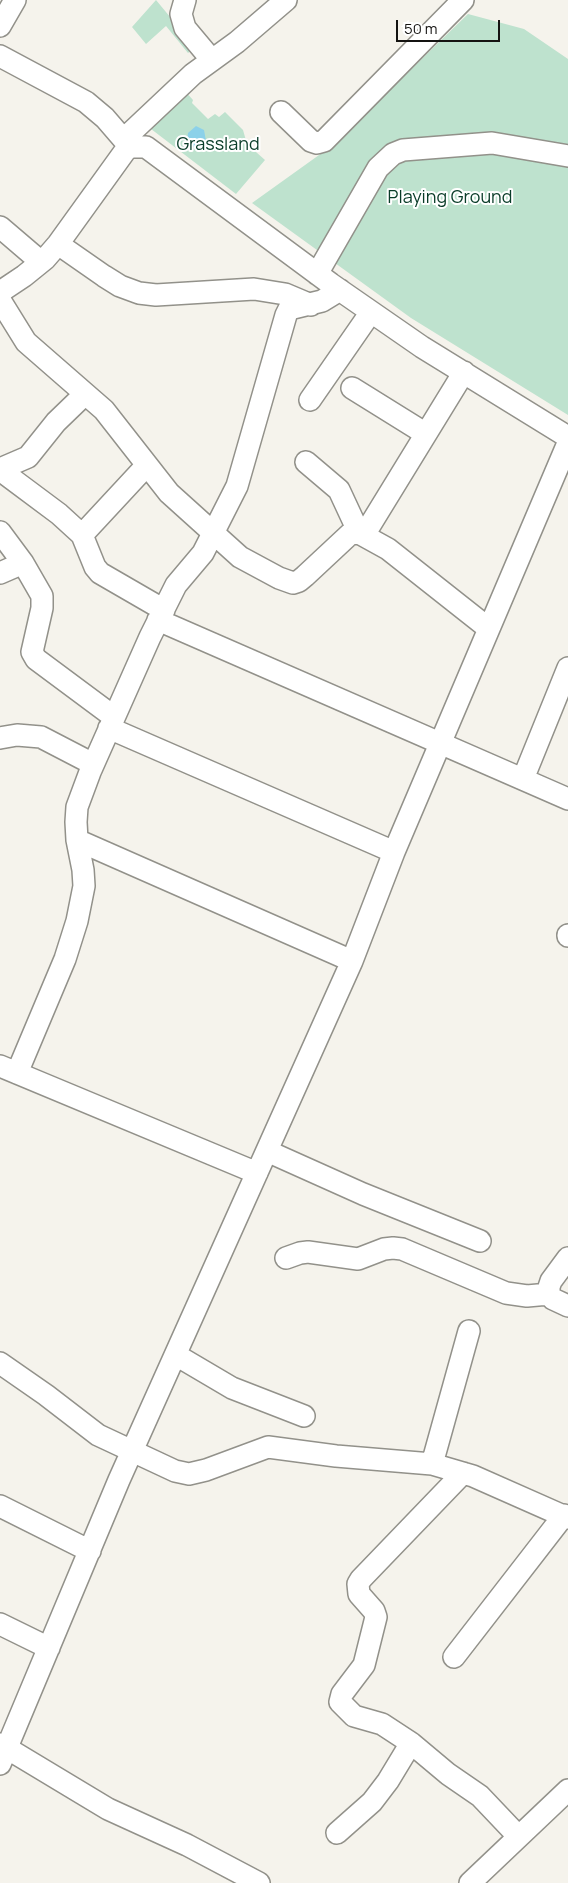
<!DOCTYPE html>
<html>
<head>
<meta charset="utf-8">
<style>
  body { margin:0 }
  #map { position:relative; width:568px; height:1883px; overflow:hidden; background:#f5f3ec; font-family:Manrope,sans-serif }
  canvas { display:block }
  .scale { position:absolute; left:396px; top:20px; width:104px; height:22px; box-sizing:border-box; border:2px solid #141311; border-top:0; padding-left:6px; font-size:15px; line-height:18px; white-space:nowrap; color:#141311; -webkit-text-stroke:4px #fff; paint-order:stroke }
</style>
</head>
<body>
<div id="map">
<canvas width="568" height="1883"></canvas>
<div class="scale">50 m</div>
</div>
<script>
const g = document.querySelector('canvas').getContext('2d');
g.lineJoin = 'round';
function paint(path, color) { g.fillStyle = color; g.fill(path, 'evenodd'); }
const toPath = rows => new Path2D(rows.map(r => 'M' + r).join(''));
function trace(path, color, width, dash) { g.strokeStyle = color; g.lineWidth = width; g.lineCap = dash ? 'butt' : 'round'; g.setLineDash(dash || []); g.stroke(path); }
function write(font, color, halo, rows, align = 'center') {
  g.font = font + ' Manrope,sans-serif'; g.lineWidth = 4; g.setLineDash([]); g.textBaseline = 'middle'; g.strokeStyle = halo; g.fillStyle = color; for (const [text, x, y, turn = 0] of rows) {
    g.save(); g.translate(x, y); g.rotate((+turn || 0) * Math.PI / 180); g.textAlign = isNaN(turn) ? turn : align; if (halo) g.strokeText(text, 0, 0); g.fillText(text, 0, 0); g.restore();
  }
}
const green = toPath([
  [156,0,195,47,188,53,166,26,146,44,132,27],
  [468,14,524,29,568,59,568,415,411,318,252,203,333,145],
  [177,82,193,100,192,103,208,119,215,114,219,117,225,112,243,130,247,144,265,160,236,194,138,119]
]);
const water = toPath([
  [196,126,204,130,206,141,197,149,187,143,188,133]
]);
const minor = toPath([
  [185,0,181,14,185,28,211,59],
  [0,26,15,0],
  [0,56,86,102,105,118,130,147],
  [281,112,311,141,317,143,324,141,463,0],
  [124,139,193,74,237,42,286,0],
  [0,227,41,262],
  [58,244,104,276,120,286,139,293,156,295,254,289,285,294,311,305],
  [317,274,378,168,393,154,403,150,492,143,568,156],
  [0,292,24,276,45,259,58,244,125,151,130,147,146,147,331,284,422,347,568,437],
  [0,300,26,342,104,410,169,493,240,557,279,578,293,583,299,581,305,576,350,534,359,533,388,549,488,628],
  [352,388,426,434],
  [310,400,371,312],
  [306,462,339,490,359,533],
  [0,469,28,457,56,422,85,394],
  [0,470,59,514,82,535,95,567,100,573,164,610],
  [0,532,23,563,42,596,42,608,32,652,36,659,114,717],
  [82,535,147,465],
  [364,535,464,372],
  [0,573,23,563],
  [158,620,568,799],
  [109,728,394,852],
  [0,738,17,735,41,737,93,764],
  [523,779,568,668],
  [77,840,352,961],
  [568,936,568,935],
  [0,1066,257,1173],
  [17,1073,65,959,77,921,84,886,83,870,77,840,76,822,77,807,90,772,150,637,176,585,203,553,237,486,286,315,289,309,322,301,340,290],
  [267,1151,363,1194,480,1241],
  [286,1258,300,1253,308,1252,358,1259,384,1249,393,1248,402,1249,506,1293,527,1296,549,1294],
  [568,1258,551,1281,549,1287,549,1294,553,1299,568,1306],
  [176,1355,232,1388,304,1416],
  [0,1363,46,1395,98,1435,175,1471,189,1474,206,1470,268,1447,336,1456,432,1464,473,1476,568,1518],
  [432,1464,469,1331],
  [463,1473,361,1579,358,1584,359,1594,374,1611,376,1617,364,1665,342,1694,340,1702,354,1716,382,1724,411,1743,448,1774,480,1796,518,1836],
  [0,1506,90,1551],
  [0,1624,49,1648],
  [454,1657,564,1515],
  [0,1744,108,1809,187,1845,259,1883],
  [0,1764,119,1480,352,961,394,852,568,443],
  [337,1833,372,1802,388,1781,411,1743],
  [470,1883,568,1790]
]);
const parkNames = [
  ["Grassland",218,145],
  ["Playing Ground",450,198]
];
paint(green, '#bee2ce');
paint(water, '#8cd1e9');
trace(minor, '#92918a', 24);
trace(minor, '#fff', 21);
write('18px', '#093c28', '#fff', parkNames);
</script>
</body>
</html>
